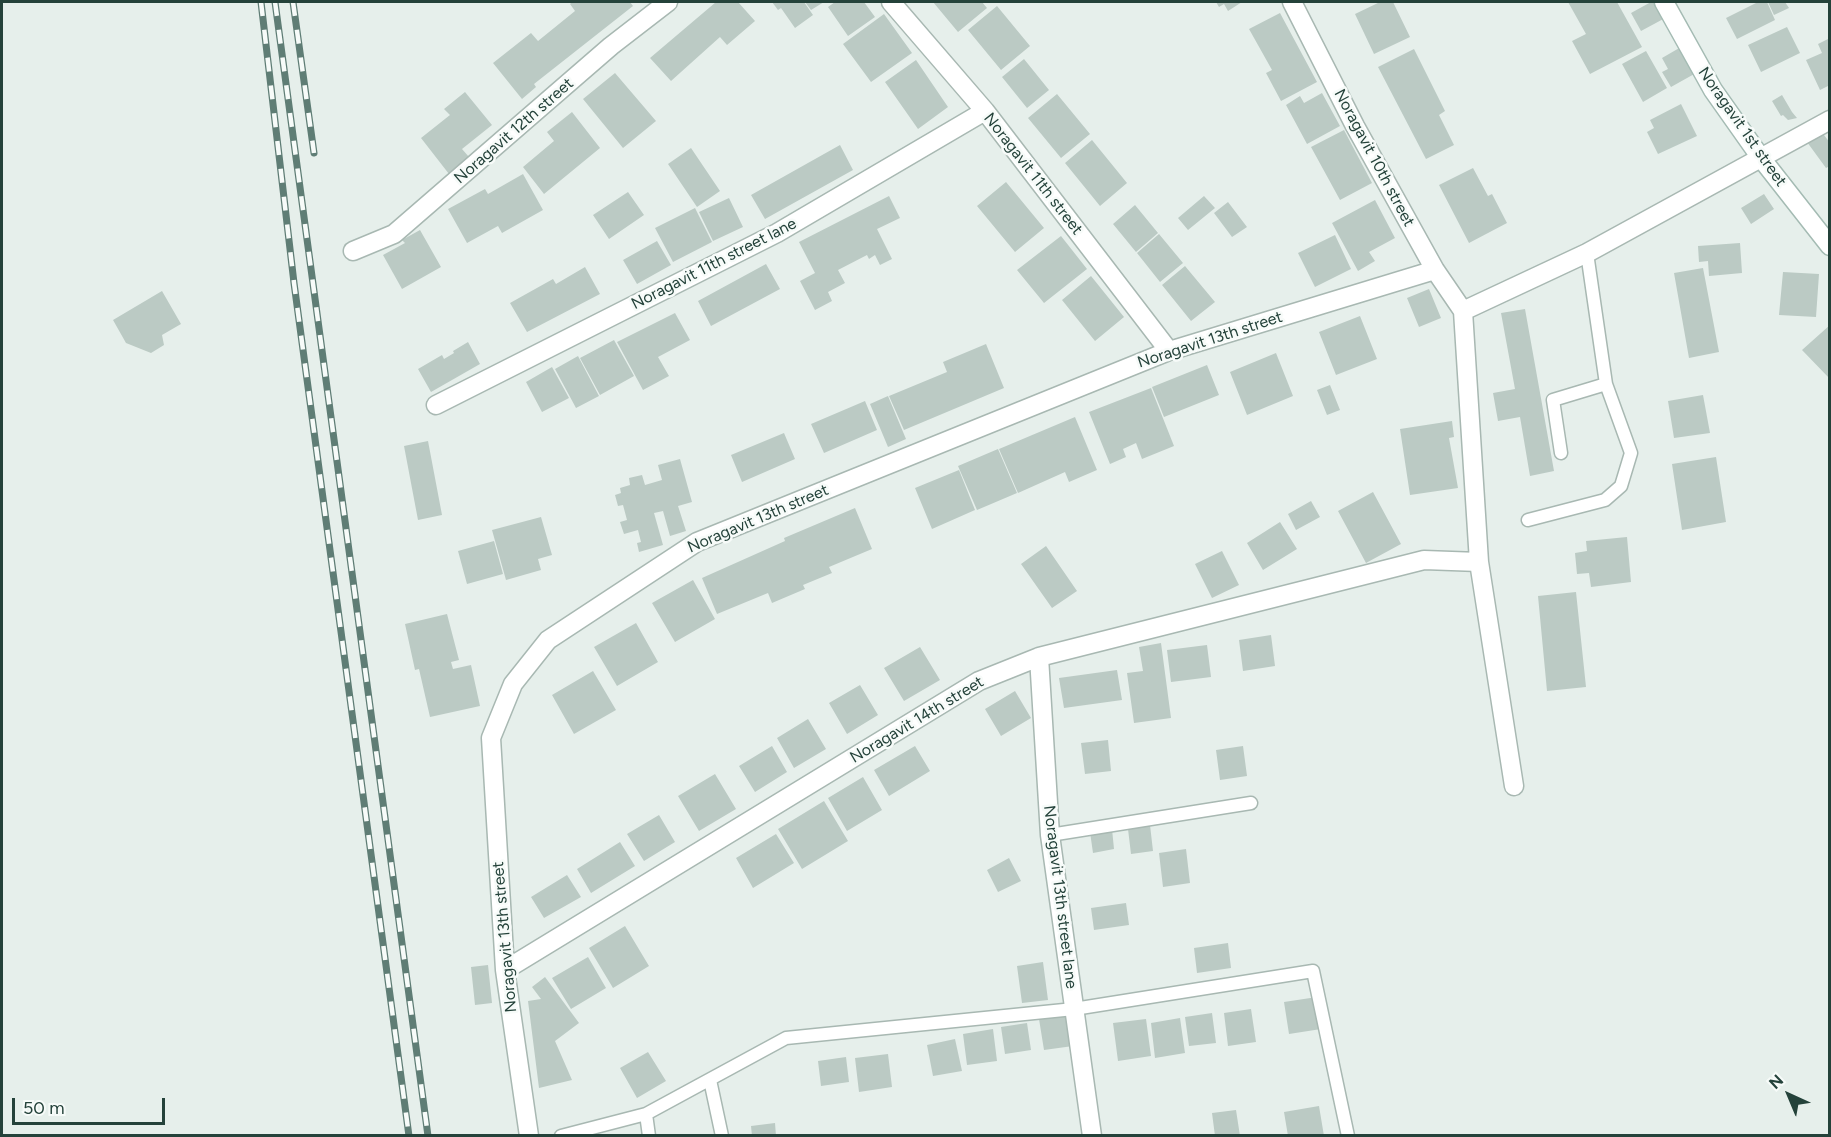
<!DOCTYPE html>
<html>
<head>
<meta charset="utf-8">
<style>
  body { margin:0 }
  #map { position:relative; width:1831px; height:1137px; overflow:hidden; background:#e6efeb; font-family:Figtree,sans-serif }
  canvas { display:block }
  .frame { position:absolute; inset:0; border:3px solid #24423a; pointer-events:none }
  .north { position:absolute; left:1759px; top:1065px; width:60px; height:60px; -webkit-text-stroke:4px #f7fbf9; paint-order:stroke; rotate:316deg; font-size:16px; font-weight:700; line-height:24px; text-align:center; color:#24423a }
  .north::after { content:''; display:block; margin:auto; width:21px; height:27px; background:#24423a; clip-path:polygon(50% 0,100% 100%,50% 72%,0 100%) }
  .scale { position:absolute; left:12px; top:1098px; width:153px; height:27px; box-sizing:border-box; border:3px solid #24423a; border-top:0; padding-left:8px; font-size:18px; line-height:21px; white-space:nowrap; color:#24423a; -webkit-text-stroke:4px #f7fbf9; paint-order:stroke }
</style>
</head>
<body>
<div id="map">
<canvas width="1831" height="1137"></canvas>
<div class="frame"></div>
<div class="north">N</div>
<div class="scale">50 m</div>
</div>
<script>
const g = document.querySelector('canvas').getContext('2d');
g.lineJoin = 'round';
function paint(path, color) { g.fillStyle = color; g.fill(path, 'evenodd'); }
const toPath = rows => new Path2D(rows.map(r => 'M' + r).join(''));
function trace(path, color, width, dash) { g.strokeStyle = color; g.lineWidth = width; g.lineCap = dash ? 'butt' : 'round'; g.setLineDash(dash || []); g.stroke(path); }
function write(font, color, halo, rows, align = 'center') {
  g.font = font + ' Figtree,sans-serif'; g.lineWidth = 5; g.setLineDash([]); g.textBaseline = 'middle'; g.strokeStyle = halo; g.fillStyle = color; for (const [text, x, y, turn = 0] of rows) {
    g.save(); g.translate(x, y); g.rotate((+turn || 0) * Math.PI / 180); g.textAlign = isNaN(turn) ? turn : align; if (halo) g.strokeText(text, 0, 0); g.fillText(text, 0, 0); g.restore();
  }
}
const building = toPath([
  [572,2,630,2,633,6,534,84,536,87,522,99,493,63,531,33,538,41,575,11,570,4],
  [716,2,738,2,755,21,727,45,720,37,671,81,650,58],
  [772,2,804,2,813,15,795,28,781,8,778,10],
  [805,2,824,2,811,10],
  [835,2,864,2,875,17,848,36,828,7],
  [933,2,982,2,987,8,958,32],
  [1216,2,1242,2,1228,11,1224,4,1219,7],
  [1380,2,1393,2,1410,37,1374,54,1355,14],
  [1568,2,1617,2,1642,47,1590,74,1572,41,1586,34],
  [1651,2,1658,2,1667,17,1641,31,1631,13],
  [1758,2,1767,2,1775,20,1737,39,1726,18],
  [1768,2,1785,2,1789,8,1774,15],
  [997,6,1030,46,1001,70,968,30],
  [1280,13,1317,82,1281,101,1266,73,1272,70,1249,29],
  [884,14,912,53,871,82,843,44],
  [1787,27,1800,53,1761,72,1748,45],
  [1830,38,1830,85,1820,90,1806,60,1822,53,1818,44],
  [1681,47,1696,73,1671,87,1662,72,1668,69,1662,58],
  [1414,49,1445,111,1439,115,1454,145,1426,159,1378,67],
  [1646,51,1667,88,1643,102,1622,64],
  [1024,59,1049,90,1027,108,1002,77],
  [916,60,948,107,918,129,885,82],
  [615,73,656,121,623,148,583,99],
  [465,92,492,125,462,149,469,157,449,174,421,138,450,115,444,109],
  [1322,93,1340,126,1307,144,1286,105,1300,96,1304,103],
  [1057,94,1090,134,1061,158,1028,118],
  [1782,95,1792,112,1797,118,1788,120,1783,115,1781,116,1772,101],
  [1681,104,1697,136,1658,154,1647,132,1654,128,1650,120],
  [572,112,600,148,544,194,523,167,554,141,547,132],
  [1344,130,1372,183,1340,200,1311,147],
  [1821,131,1830,143,1830,166,1826,168,1807,142],
  [1092,140,1127,183,1100,206,1065,163],
  [840,145,853,170,765,219,751,195],
  [691,148,720,191,697,207,668,164],
  [1473,168,1488,196,1492,194,1507,223,1469,243,1439,185],
  [523,174,543,210,502,233,498,226,467,243,448,209,485,189,488,194],
  [1006,182,1044,228,1015,252,977,206],
  [628,192,644,215,609,239,593,215],
  [1764,194,1774,209,1751,224,1741,208],
  [889,196,900,218,877,229,892,259,880,265,875,255,869,259,867,255,838,270,845,283,828,292,832,301,815,310,800,281,815,273,799,242],
  [1204,196,1215,208,1188,230,1178,218],
  [729,198,743,227,713,241,699,212],
  [1375,200,1395,238,1369,252,1375,261,1358,271,1332,223],
  [1228,202,1247,227,1232,237,1214,213],
  [1135,205,1158,233,1136,252,1113,224],
  [695,208,712,242,673,262,655,228],
  [420,230,441,267,402,289,383,255,405,243,402,240],
  [1159,234,1183,263,1160,282,1137,253],
  [1335,235,1351,269,1315,287,1298,253],
  [1061,236,1087,269,1044,303,1017,270],
  [657,241,671,265,637,284,623,260],
  [1740,243,1742,273,1709,276,1708,261,1699,262,1698,246],
  [766,264,780,289,711,326,698,301],
  [1185,266,1215,302,1191,321,1162,285],
  [585,267,600,294,527,332,510,303,553,279,556,284],
  [1703,268,1719,352,1689,358,1674,273],
  [1783,272,1819,274,1816,317,1779,315],
  [1091,276,1124,317,1095,341,1062,300],
  [1429,289,1441,318,1419,327,1407,298],
  [162,291,181,324,162,335,164,345,151,353,126,343,113,320],
  [1525,309,1554,471,1530,476,1520,417,1498,421,1493,393,1515,389,1501,313],
  [675,313,690,340,658,357,669,376,643,390,617,342],
  [1360,316,1377,359,1336,375,1319,332],
  [1830,325,1830,379,1802,350],
  [614,340,634,376,600,395,580,358],
  [468,342,480,364,431,392,418,369,442,355,444,359,454,353,453,351],
  [986,344,1004,388,904,430,889,396,947,372,943,362],
  [1276,353,1293,396,1247,415,1230,372],
  [578,356,599,396,576,408,555,369],
  [1207,365,1219,395,1164,417,1152,387],
  [552,367,569,398,542,412,526,382],
  [1330,385,1340,410,1327,415,1317,390],
  [1151,388,1174,446,1142,459,1136,443,1123,449,1126,457,1110,464,1089,412],
  [1703,395,1710,433,1674,438,1668,401],
  [888,396,906,439,888,447,870,404],
  [865,401,877,430,824,453,811,424],
  [1075,417,1097,470,1069,482,1065,472,1018,493,999,449],
  [1452,421,1454,437,1449,438,1458,488,1410,495,1400,429],
  [784,433,795,459,742,482,731,455],
  [428,441,442,515,418,520,404,446],
  [998,449,1017,493,977,510,958,466],
  [1716,457,1726,522,1682,530,1672,464],
  [680,459,692,502,678,506,686,531,670,536,663,511,654,513,663,545,639,552,637,543,641,542,638,530,624,534,620,522,627,520,623,505,618,506,615,495,621,493,620,488,630,485,629,478,642,475,645,485,662,480,658,465],
  [959,470,975,510,932,529,915,488],
  [1373,492,1401,544,1366,563,1338,511],
  [1311,501,1320,517,1296,530,1288,514],
  [855,508,872,549,829,567,832,573,803,585,805,589,772,603,768,593,717,614,702,578,785,541,784,538],
  [541,517,552,555,538,559,541,570,506,580,492,530],
  [1280,522,1297,549,1263,570,1247,543],
  [1627,537,1631,582,1591,587,1589,573,1577,574,1575,553,1587,551,1586,541],
  [494,541,503,574,467,584,458,551],
  [1046,546,1077,591,1052,608,1021,564],
  [1222,551,1239,585,1212,598,1195,564],
  [693,580,715,619,675,642,652,603],
  [1576,592,1586,687,1547,691,1538,596],
  [447,614,459,660,451,662,453,669,471,665,480,706,430,717,419,669,415,670,405,624],
  [636,623,658,662,617,686,594,647],
  [1271,635,1275,666,1243,671,1239,640],
  [1161,643,1171,718,1134,723,1127,673,1143,671,1139,647],
  [1207,645,1211,677,1171,682,1167,650],
  [920,647,940,680,904,701,884,668],
  [1117,670,1122,700,1064,708,1059,678],
  [593,671,616,710,574,734,552,695],
  [860,685,878,715,847,734,829,703],
  [1015,691,1031,718,1001,736,985,709],
  [808,719,826,749,794,768,777,738],
  [1108,740,1111,771,1085,774,1081,743],
  [772,746,787,772,755,792,739,766],
  [915,746,930,771,889,796,874,770],
  [1243,746,1247,776,1220,780,1216,750],
  [715,774,736,809,699,831,678,796],
  [863,777,882,810,847,831,828,798],
  [824,801,848,841,802,869,778,829],
  [659,815,675,842,644,861,627,834],
  [1150,825,1153,851,1131,854,1128,829],
  [1112,829,1114,849,1093,853,1090,832],
  [776,834,794,863,753,888,736,858],
  [620,842,635,866,591,893,577,869],
  [1186,849,1190,883,1163,887,1159,853],
  [1009,858,1021,881,998,892,987,870],
  [567,875,581,897,544,918,531,897],
  [1126,903,1129,925,1094,930,1091,908],
  [625,926,649,966,613,988,589,948],
  [1228,943,1231,968,1197,973,1194,948],
  [588,957,606,988,571,1009,552,978],
  [1043,962,1048,1000,1022,1003,1017,966],
  [488,965,492,1003,475,1005,471,967],
  [545,977,579,1023,555,1041,572,1080,539,1088,528,1001,541,999,532,987],
  [1317,997,1321,1029,1289,1034,1284,1002],
  [1251,1009,1256,1042,1228,1046,1224,1013],
  [1212,1013,1216,1043,1189,1046,1185,1017],
  [1069,1015,1073,1046,1044,1050,1039,1019],
  [1180,1018,1185,1053,1155,1058,1151,1023],
  [1146,1019,1151,1056,1118,1061,1113,1023],
  [1027,1023,1031,1050,1005,1054,1001,1027],
  [993,1029,997,1061,967,1065,963,1034],
  [955,1039,962,1071,933,1076,927,1045],
  [648,1052,666,1081,637,1098,620,1068],
  [888,1054,892,1087,859,1092,855,1058],
  [846,1057,849,1082,821,1086,818,1061],
  [1319,1106,1324,1136,1288,1136,1284,1112],
  [1236,1110,1240,1136,1215,1136,1212,1113],
  [775,1123,776,1136,752,1136,751,1126]
]);
const lane = toPath([
  [1561,453,1553,400,1606,384],
  [1528,520,1605,500,1621,486,1631,453,1606,384,1587,253],
  [1050,835,1251,803],
  [710,1080,722,1136],
  [646,1114,649,1136],
  [561,1136,646,1114,786,1038,1074,1009,1313,971,1348,1136]
]);
const street = toPath([
  [891,2,985,111,1169,351],
  [1292,2,1355,126,1435,270,1463,311,1479,562,1514,786],
  [353,251,394,234,611,46,668,2],
  [1463,311,1587,253,1830,120],
  [436,405,777,233,985,111],
  [1039,657,1050,835,1092,1136],
  [505,970,979,681,1039,657,1424,560,1479,562],
  [529,1136,505,970,491,738,513,684,548,640,697,542,1169,351,1435,270]
]);
const secondary = toPath([
  [1664,2,1713,90,1761,158,1830,246]
]);
const rail = toPath([
  [261,2,294,283,409,1136],
  [275,2,428,1136],
  [293,2,314,153]
]);
const streetNames = [
  ["Noragavit 1st street",1742,127,55],
  ["Noragavit 12th street",514,131,-41],
  ["Noragavit 10th street",1374,158,62],
  ["Noragavit 11th street",1033,174,52],
  ["Noragavit 11th street lane",714,264,-27],
  ["Noragavit 13th street",1210,340,-18],
  ["Noragavit 13th street",758,519,-23],
  ["Noragavit 14th street",917,720,-31],
  ["Noragavit 13th street lane",1060,897,83],
  ["Noragavit 13th street",505,937,-95]
];
paint(building, '#bbcac4');
trace(lane, '#a8b8b2', 15);
trace(street, '#a8b8b2', 21);
trace(secondary, '#a4bbb3', 21);
trace(lane, '#fff', 12);
trace(street, '#fff', 18);
trace(secondary, '#fff', 18);
trace(rail, '#5f7d75', 7);
trace(rail, '#f7fbf9', 4.5, [14]);
write('16px', '#24423a', '#f7fbf9', streetNames);
</script>
</body>
</html>
